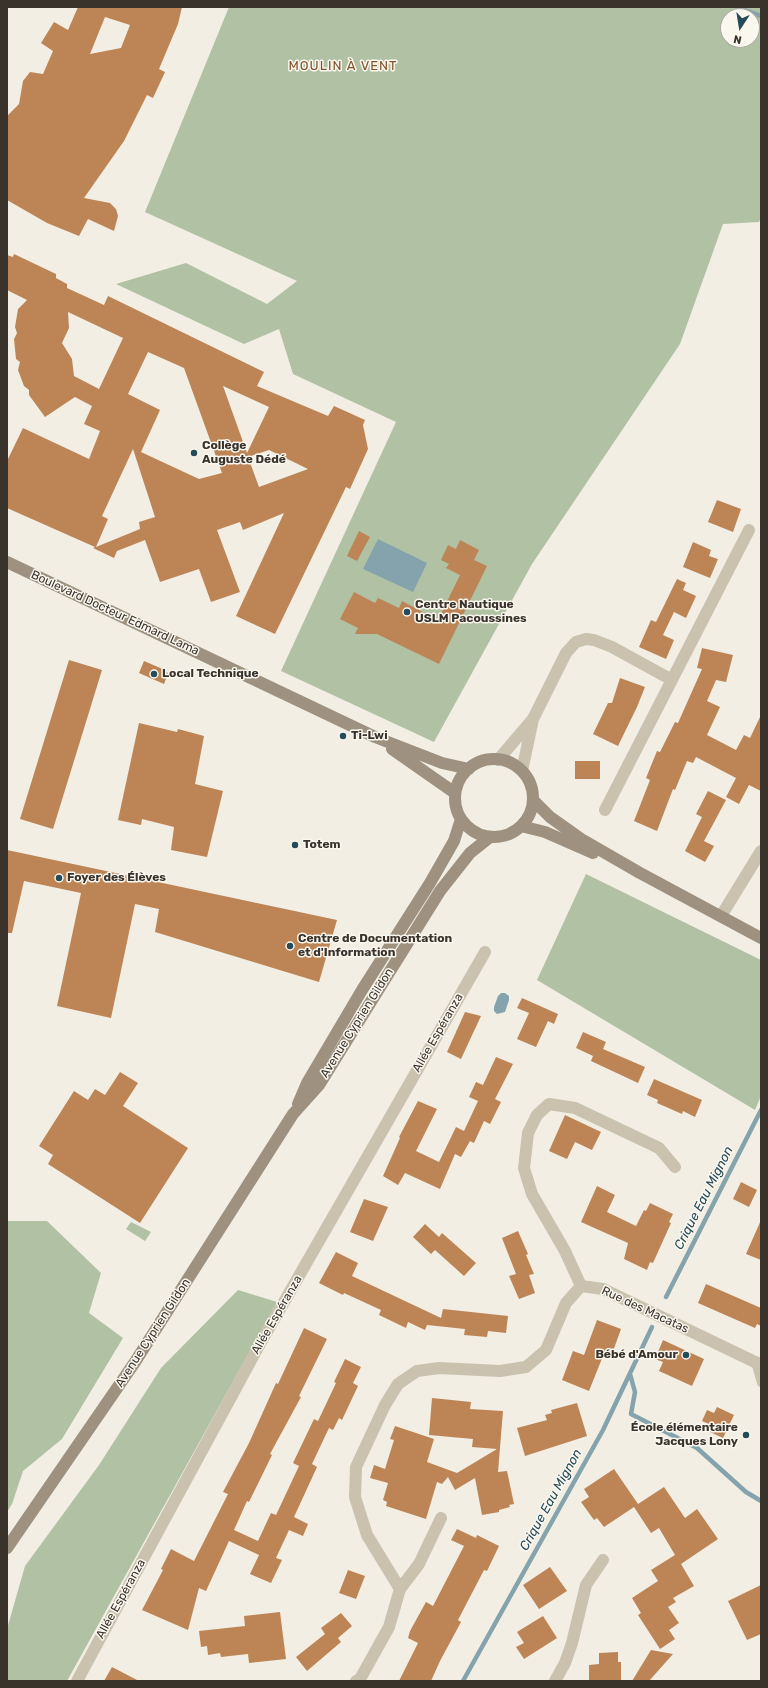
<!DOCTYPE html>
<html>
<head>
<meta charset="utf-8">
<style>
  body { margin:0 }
  #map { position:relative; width:768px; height:1688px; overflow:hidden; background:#f2eee3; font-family:Rubik,sans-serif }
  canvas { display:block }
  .frame { position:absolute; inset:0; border:8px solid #39332c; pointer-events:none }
  .north { position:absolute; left:720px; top:8px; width:40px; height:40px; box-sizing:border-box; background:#faf7ef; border:1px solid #ada9a1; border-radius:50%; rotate:192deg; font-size:11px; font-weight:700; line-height:16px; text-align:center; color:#39332c }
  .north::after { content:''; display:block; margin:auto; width:14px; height:18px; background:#254a58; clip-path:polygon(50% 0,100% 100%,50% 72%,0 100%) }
</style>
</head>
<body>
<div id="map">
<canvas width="768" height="1688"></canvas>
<div class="frame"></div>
<div class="north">N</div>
</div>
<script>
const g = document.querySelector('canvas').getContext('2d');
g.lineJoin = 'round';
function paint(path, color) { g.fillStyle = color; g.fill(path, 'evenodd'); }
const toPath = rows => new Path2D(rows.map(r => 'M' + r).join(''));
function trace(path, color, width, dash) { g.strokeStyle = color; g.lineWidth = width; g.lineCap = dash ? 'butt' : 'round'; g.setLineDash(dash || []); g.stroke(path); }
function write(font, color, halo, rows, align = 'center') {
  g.font = font + ' Rubik,sans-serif'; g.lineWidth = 3; g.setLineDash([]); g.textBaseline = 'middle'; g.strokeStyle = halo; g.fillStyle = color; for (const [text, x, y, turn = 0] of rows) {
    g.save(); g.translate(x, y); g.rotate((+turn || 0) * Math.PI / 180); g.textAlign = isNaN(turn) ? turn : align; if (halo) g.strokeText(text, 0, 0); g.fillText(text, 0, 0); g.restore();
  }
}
const green = toPath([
  [229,7,761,7,761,218,759,222,723,224,680,344,532,564,434,742,281,671,396,422,293,374,279,329,244,344,116,284,186,263,267,304,297,281,145,212],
  [728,16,752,16,752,40,728,40],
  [586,874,761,960,761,1096,755,1110,537,980],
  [7,1221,47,1221,101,1273,89,1313,123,1338,62,1439,23,1471,12,1504,7,1512],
  [131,1222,151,1232,145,1241,126,1229],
  [238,1290,277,1302,67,1681,7,1681,7,1629,25,1566,99,1465,161,1368]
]);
const water = toPath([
  [378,539,427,563,413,592,363,569],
  [501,993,505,993,509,996,509,1000,505,1012,497,1014,494,1011,494,1007,498,996]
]);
const stream = toPath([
  [737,7,761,16],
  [666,1297,761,1110],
  [630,1374,635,1392,631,1414,697,1448,746,1492,761,1501],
  [463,1681,603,1430,652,1327]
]);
const building = toPath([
  [78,7,182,7,178,24,159,69,165,72,153,98,147,95,124,141,84,198,110,203,116,209,118,216,114,231,88,219,79,236,47,223,7,200,7,116,19,104,23,81,30,72,43,74,53,51,41,43,54,22,68,30],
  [105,17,130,25,121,48,90,54],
  [14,254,56,274,56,278,67,284,67,288,104,305,108,296,264,372,257,386,328,416,334,406,365,420,363,425,368,449,350,489,346,487,275,634,236,616,284,513,243,530,240,522,217,530,240,592,211,602,199,569,160,582,145,540,117,551,114,558,93,548,95,547,7,508,7,461,23,428,89,459,100,431,84,424,92,406,75,397,45,417,29,395,29,390,24,386,18,370,20,362,16,359,14,339,17,333,15,327,18,309,27,300,7,290,7,255,13,257],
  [68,312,123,338,99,389,74,376,72,359,62,343,69,328],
  [148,352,184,368,222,473,199,479,141,452,160,410,128,394],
  [223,386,269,407,247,453],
  [133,449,155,517,139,522,140,529,96,547,108,519,102,516],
  [269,450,308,469,259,487,248,457],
  [717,500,741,509,733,532,708,522],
  [359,531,370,537,357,561,347,556],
  [460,540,479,550,474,560,487,566,439,664,377,634,355,634,358,628,340,619,354,592,375,603,378,598,399,608,402,601,438,620,460,575,446,568,449,564,441,560,448,545,456,549],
  [693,542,711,550,709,556,718,559,710,578,683,567],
  [677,579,686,583,683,590,696,596,686,618,674,612,663,635,674,640,666,659,639,647,651,620,656,622],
  [702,648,733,655,726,682,716,680,707,701,720,707,707,735,736,750,744,735,750,738,761,715,761,791,749,785,739,804,726,797,736,778,696,757,693,763,687,761,675,790,673,789,657,831,634,821,650,780,646,778,657,751,660,752,675,722,678,723,702,669,697,668],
  [69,660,102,670,53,829,20,819],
  [144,661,165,670,165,671,168,673,164,684,139,673],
  [620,678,645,687,637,707,618,746,593,734,608,703,612,703],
  [139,723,177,732,178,729,204,736,195,784,223,791,207,857,171,850,174,827,142,819,141,825,118,820],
  [575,761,600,761,600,779,575,779],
  [708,791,726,800,704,841,714,846,705,862,685,851,702,817,696,814],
  [7,850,337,920,319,982,155,932,159,909,135,904,111,1018,57,1006,81,893,24,881,12,933,7,933],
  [522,998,558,1014,554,1024,548,1021,536,1047,517,1039,529,1013,517,1008],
  [465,1012,481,1016,461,1059,447,1052],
  [583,1032,606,1042,603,1049,645,1067,638,1083,591,1061,593,1056,576,1048],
  [496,1057,513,1064,495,1099,501,1102,490,1124,484,1121,474,1143,470,1141,461,1157,455,1154,440,1189,405,1173,398,1185,383,1176,400,1138,399,1137,418,1101,437,1109,416,1151,439,1162,456,1127,464,1131,478,1101,469,1097,476,1082,483,1085],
  [120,1072,138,1083,123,1106,188,1148,140,1223,48,1164,53,1155,39,1146,74,1091,88,1100,95,1089,105,1095],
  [654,1079,702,1100,695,1117,683,1111,682,1114,657,1103,658,1100,647,1095],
  [565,1115,601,1132,592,1150,575,1142,567,1159,549,1151],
  [741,1182,757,1190,749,1207,733,1199],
  [597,1186,615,1195,607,1212,636,1226,644,1210,646,1211,650,1203,673,1214,669,1222,671,1223,653,1263,650,1262,647,1270,624,1259,628,1243,581,1222],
  [364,1199,388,1207,373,1241,350,1232],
  [761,1220,761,1260,746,1254],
  [425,1224,439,1237,442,1233,476,1263,464,1276,435,1250,431,1254,413,1237],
  [518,1231,528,1254,526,1255,534,1274,529,1275,535,1293,519,1299,509,1276,516,1274,502,1238],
  [336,1252,358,1263,352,1276,441,1318,443,1309,508,1316,506,1333,488,1331,487,1337,464,1335,465,1329,427,1325,425,1330,408,1322,406,1328,379,1315,381,1310,344,1293,343,1295,319,1283],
  [706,1284,761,1308,761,1326,757,1324,755,1328,698,1303],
  [597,1320,621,1329,612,1354,605,1351,589,1391,562,1380,573,1351,584,1355],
  [304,1328,327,1339,299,1396,301,1397,270,1454,272,1455,249,1502,247,1501,234,1530,258,1541,271,1513,276,1515,299,1466,293,1463,314,1419,318,1421,336,1383,334,1382,345,1359,361,1367,353,1383,358,1386,342,1420,339,1418,333,1430,329,1428,312,1464,317,1467,294,1517,308,1524,303,1536,289,1530,276,1558,282,1560,271,1583,250,1574,259,1555,229,1541,206,1591,199,1588,188,1630,142,1610,163,1570,161,1569,171,1549,194,1561,228,1494,223,1492,249,1443,276,1383,278,1384],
  [663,1340,704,1359,692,1386,659,1371,663,1362,655,1359],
  [432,1398,471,1402,470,1409,503,1411,498,1472,507,1471,514,1504,509,1505,510,1507,499,1510,499,1512,482,1515,475,1478,455,1490,448,1477,442,1484,437,1482,426,1519,386,1506,387,1502,383,1500,388,1483,370,1478,374,1465,385,1469,394,1440,390,1439,395,1426,434,1439,427,1462,457,1473,497,1449,472,1447,473,1439,429,1435],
  [577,1403,587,1436,525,1456,517,1428,547,1420,545,1415,552,1413,551,1410],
  [717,1407,734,1415,723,1438,708,1431,711,1425,702,1421,707,1410,714,1413],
  [614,1469,638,1504,664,1487,685,1518,697,1509,718,1539,681,1564,694,1586,673,1598,676,1602,668,1607,679,1623,669,1630,675,1639,660,1649,638,1615,641,1613,632,1598,658,1581,651,1570,675,1555,659,1528,651,1533,634,1507,604,1527,597,1518,594,1520,581,1502,589,1497,584,1489],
  [457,1529,476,1538,477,1535,499,1546,487,1571,484,1570,458,1620,461,1622,440,1661,431,1681,399,1681,418,1643,408,1638,410,1631,426,1602,433,1606,464,1546,451,1540],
  [550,1567,567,1591,539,1609,523,1585],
  [348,1570,365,1576,356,1599,339,1593],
  [761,1585,761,1634,747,1640,728,1601],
  [280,1612,286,1659,249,1663,248,1654,221,1657,220,1653,208,1655,207,1646,201,1647,199,1631,245,1626,244,1616],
  [341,1613,352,1626,338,1638,341,1642,307,1671,296,1657,325,1634,321,1628],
  [543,1616,557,1638,524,1659,516,1647,524,1643,517,1632],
  [651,1650,673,1654,649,1681,632,1681],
  [618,1652,618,1662,621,1662,621,1681,589,1681,589,1665,599,1664,599,1653],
  [112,1667,139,1681,104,1681]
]);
const lane = toPath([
  [755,1362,761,1383]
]);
const street = toPath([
  [498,760,533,719],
  [522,771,533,719,566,653,576,642,586,639,594,640,612,647,672,680],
  [605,810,749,530],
  [721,916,761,851],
  [581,1286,565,1251,532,1194,524,1168,528,1133,537,1115,549,1104,575,1108,659,1148,675,1167],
  [400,1589,419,1564,441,1518],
  [77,1681,261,1342,485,952],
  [356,1681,360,1679,389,1627,400,1589,367,1535,355,1497,356,1467,385,1405,398,1384,417,1371,439,1368,500,1371,526,1367,546,1350,566,1303,581,1286,603,1289,755,1362,761,1364],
  [555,1681,565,1663,572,1643,586,1585,603,1560]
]);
const secondary = toPath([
  [7,562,375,737,442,763,469,769],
  [392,749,455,793],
  '455 798a39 39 0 1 1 78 0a39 39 0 1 1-78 0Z',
  [533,800,550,817,581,839,640,873,761,938],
  [521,826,545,832,593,853],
  [298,1104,307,1083,362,990,430,883,454,841,461,819],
  [7,1548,135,1362,293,1114,319,1085,440,891,470,853,490,837]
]);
const markers = [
  [194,453,4,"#254a58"],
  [407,612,4,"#254a58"],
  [154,674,4,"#254a58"],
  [343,736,4,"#254a58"],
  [295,845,4,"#254a58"],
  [59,878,4,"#254a58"],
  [290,946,4,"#254a58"],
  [686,1355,4,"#254a58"],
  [746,1435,4,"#254a58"]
];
const poiNames = [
  ["Collège",202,446],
  ["Auguste Dédé",202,460],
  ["Centre Nautique",415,605],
  ["USLM Pacoussines",415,619],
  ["Local Technique",162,674],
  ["Ti-Lwi",351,736],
  ["Totem",303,845],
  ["Foyer des Élèves",67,878],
  ["Centre de Documentation",298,939],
  ["et d'Information",298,953],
  ["Bébé d'Amour",678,1355,"right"],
  ["École élémentaire",738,1428,"right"],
  ["Jacques Lony",738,1442,"right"]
];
const streetNames = [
  ["Boulevard Docteur Edmard Lama",115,613,25],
  ["Avenue Cyprien Gildon",357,1023,-58],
  ["Allée Espéranza",438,1033,-60],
  ["Rue des Macatas",645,1310,25],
  ["Allée Espéranza",277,1315,-60],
  ["Avenue Cyprien Gildon",153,1333,-57],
  ["Allée Espéranza",121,1599,-61]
];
const neighbourhoodNames = [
  ["MOULIN À VENT",343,66]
];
const waterNames = [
  ["Crique Eau Mignon",704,1198,-63],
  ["Crique Eau Mignon",551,1500,-61]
];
paint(green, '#b1c1a3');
paint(water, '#84a3ad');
trace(stream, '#84a3ad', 4.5);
paint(building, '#bd8556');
trace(lane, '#cac1af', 8);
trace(street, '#cac1af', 12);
trace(secondary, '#9e9180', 12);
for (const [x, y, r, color] of markers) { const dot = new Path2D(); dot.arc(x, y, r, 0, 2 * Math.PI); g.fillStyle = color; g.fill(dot); trace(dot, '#faf7ef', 1.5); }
write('bold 12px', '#39332c', '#faf7ef', poiNames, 'left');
write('12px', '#39332c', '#faf7ef', streetNames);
g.letterSpacing = '1px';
write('13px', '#82532c', '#faf7ef', neighbourhoodNames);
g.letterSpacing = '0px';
write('italic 13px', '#254a58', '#faf7ef', waterNames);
</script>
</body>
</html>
